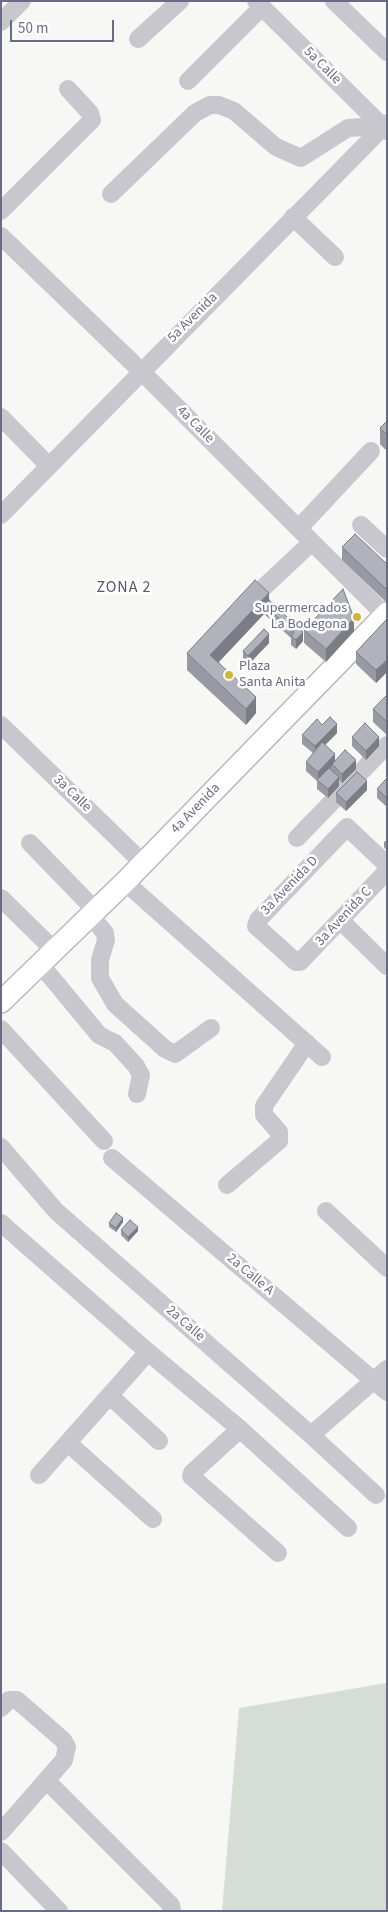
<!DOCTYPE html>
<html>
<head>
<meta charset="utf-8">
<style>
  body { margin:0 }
  #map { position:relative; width:388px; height:1912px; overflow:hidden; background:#f7f8f6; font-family:"Source Sans 3",sans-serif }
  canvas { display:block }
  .frame { position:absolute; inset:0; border:2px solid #6a6a84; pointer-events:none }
  .scale { position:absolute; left:10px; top:20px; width:104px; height:22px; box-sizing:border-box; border:2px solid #6a6a84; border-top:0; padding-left:6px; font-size:15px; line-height:18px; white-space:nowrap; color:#6a6a84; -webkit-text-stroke:4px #fff; paint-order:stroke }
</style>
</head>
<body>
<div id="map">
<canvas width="388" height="1912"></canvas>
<div class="frame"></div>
<div class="scale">50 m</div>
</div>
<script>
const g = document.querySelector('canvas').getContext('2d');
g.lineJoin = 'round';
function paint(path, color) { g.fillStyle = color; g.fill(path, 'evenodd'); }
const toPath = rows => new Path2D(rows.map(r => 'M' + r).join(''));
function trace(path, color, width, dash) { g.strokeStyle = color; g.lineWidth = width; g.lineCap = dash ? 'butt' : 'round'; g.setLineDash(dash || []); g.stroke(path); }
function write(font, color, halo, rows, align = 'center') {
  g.font = font + ' "Source Sans 3",sans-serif'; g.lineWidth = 5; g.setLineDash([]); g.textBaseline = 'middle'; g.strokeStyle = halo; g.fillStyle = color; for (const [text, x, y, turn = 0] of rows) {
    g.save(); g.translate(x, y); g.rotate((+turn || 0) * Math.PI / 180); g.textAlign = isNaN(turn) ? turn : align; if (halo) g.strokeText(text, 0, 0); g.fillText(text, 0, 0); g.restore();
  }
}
const green = toPath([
  [387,1683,387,1911,222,1911,239,1708]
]);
const minor = toPath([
  [256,1,387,131],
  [334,1,387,52],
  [1,22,22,1],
  [138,39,180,1],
  [188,81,262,7],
  [111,194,195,113,210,105,219,105,234,111,276,147,301,158,348,128,363,127,379,131],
  [1,211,92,120,90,113,68,89],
  [293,217,335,257],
  [1,236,141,371,385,615],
  [1,417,49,466],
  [1,515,387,123],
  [361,525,387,549],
  [299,528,371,451],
  [247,603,312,542],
  [1,725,144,864],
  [297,838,387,745],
  [30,843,96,911],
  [387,865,347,827,258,920,256,926,296,962,300,962,387,871],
  [125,882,322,1057],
  [1,898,55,951],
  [91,916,105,933,106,940,100,960,100,978,115,1004,165,1049,175,1054,211,1028],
  [340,920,387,966],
  [41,965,99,1035,115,1043,136,1066,141,1075,137,1094],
  [1,1029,104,1141],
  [1,1147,56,1211,311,1435,376,1495],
  [112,1158,387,1392],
  [227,1185,279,1141,279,1132,264,1115,264,1106,307,1043],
  [326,1211,387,1268],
  [1,1223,148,1352,240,1429,348,1528],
  [110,1396,159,1441],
  [240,1429,192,1473,191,1476,278,1553],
  [311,1435,387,1369],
  [68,1443,153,1519],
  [39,1475,148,1352],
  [1,1708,9,1700,17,1700,63,1740,67,1747,64,1760,1,1832],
  [47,1781,171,1905,172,1911],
  [1,1851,59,1911]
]);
const major = toPath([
  [1,1002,125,882,387,613]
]);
const wall = toPath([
  [387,421,387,451,380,444,380,428],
  [342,547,387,564,387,603,342,560],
  [269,600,303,641,296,649,291,645,291,638,264,614,219,662,256,713,246,725,187,670,187,653],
  [387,619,387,672,376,683,356,664,356,652],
  [304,630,354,631,326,662,304,643],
  [269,643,248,665,243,660,243,651],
  [387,695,387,735,373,722,373,709],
  [322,725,337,733,325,745,335,761,356,769,342,783,339,780,339,786,328,798,317,789,317,781,306,771,306,762,313,753,302,744,302,735],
  [352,737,379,746,366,760,352,746],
  [387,778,387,807,377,798,377,789],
  [367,790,346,811,336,802,336,793],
  [387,840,387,851,384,847,384,843],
  [123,1222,116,1232,109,1227,109,1223],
  [121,1230,138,1231,128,1242,121,1235]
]);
const shadedWall = toPath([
  [269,593,269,609,264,605,264,614,210,671,210,655],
  [354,618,354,631,326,662,326,649],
  [303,632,303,641,296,649,296,640],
  [269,634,269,643,248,665,248,656],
  [387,660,387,672,376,683,376,670],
  [256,697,256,713,246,725,246,709],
  [337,724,337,733,315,755,315,746],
  [379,737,379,746,366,760,366,751],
  [335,754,335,763,332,764,332,766,318,781,318,772],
  [356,760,356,769,342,783,342,774],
  [339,777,339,786,328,798,328,789],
  [367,781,367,790,346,811,346,802],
  [123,1218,123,1222,116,1232,116,1228],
  [138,1227,138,1231,128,1242,128,1237]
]);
const building = toPath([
  [387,421,387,435,380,428,387,421],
  [355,534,387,564,387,590,342,547,355,534],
  [255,580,269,593,210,655,256,697,246,709,187,653,255,580],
  [343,589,354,618,326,649,304,630,343,589],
  [269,600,303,632,296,640,291,636,294,632,264,605,269,600],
  [387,619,387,660,376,670,356,652,387,619],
  [264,629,269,634,248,656,243,651,264,629],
  [387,695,387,722,373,709,387,695],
  [330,717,337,724,315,746,302,735,317,719,322,725,330,717],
  [365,723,379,737,366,751,352,737,365,723],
  [322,742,335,754,318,772,306,762,322,742],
  [345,750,356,760,342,774,332,764,345,750],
  [329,768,339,777,328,789,317,780,329,768],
  [357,772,367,781,346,802,336,793,357,772],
  [387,778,387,798,377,789,387,778],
  [387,840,387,846,384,843,387,840],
  [116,1213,123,1218,116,1228,109,1223,116,1213],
  [130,1220,138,1227,128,1237,121,1230,130,1220]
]);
const markers = [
  [357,617,5,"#d3b43b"],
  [229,675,5,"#d3b43b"]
];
const streetNames = [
  ["5a Calle",322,66,45],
  ["5a Avenida",193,318,-45],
  ["4a Calle",195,425,45],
  ["3a Calle",72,794,44],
  ["4a Avenida",196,809,-46],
  ["3a Avenida D",290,886,-46],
  ["3a Avenida C",344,917,-47],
  ["2a Calle A",250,1275,40],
  ["2a Calle",185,1324,41]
];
const poiNames = [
  ["Supermercados",347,609],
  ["La Bodegona",347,625],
  ["Plaza",239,667,"left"],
  ["Santa Anita",239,683,"left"]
];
const quarterNames = [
  ["ZONA 2",124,588]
];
paint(green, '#d5ddd6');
trace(major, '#b8b8be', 24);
trace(minor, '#c7c7cd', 18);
trace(major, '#fff', 21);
paint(wall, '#9899a2');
paint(shadedWall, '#7c7d84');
paint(building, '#b1b2bc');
trace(building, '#7c7d84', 1);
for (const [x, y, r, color] of markers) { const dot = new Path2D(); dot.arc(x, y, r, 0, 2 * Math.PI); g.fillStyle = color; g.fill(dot); trace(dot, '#fff', 2); }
write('14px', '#6a6a84', '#fff', streetNames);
write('14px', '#6a6a84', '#fff', poiNames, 'right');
g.letterSpacing = '1px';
write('16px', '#57576a', '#fff', quarterNames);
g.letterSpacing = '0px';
</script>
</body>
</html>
